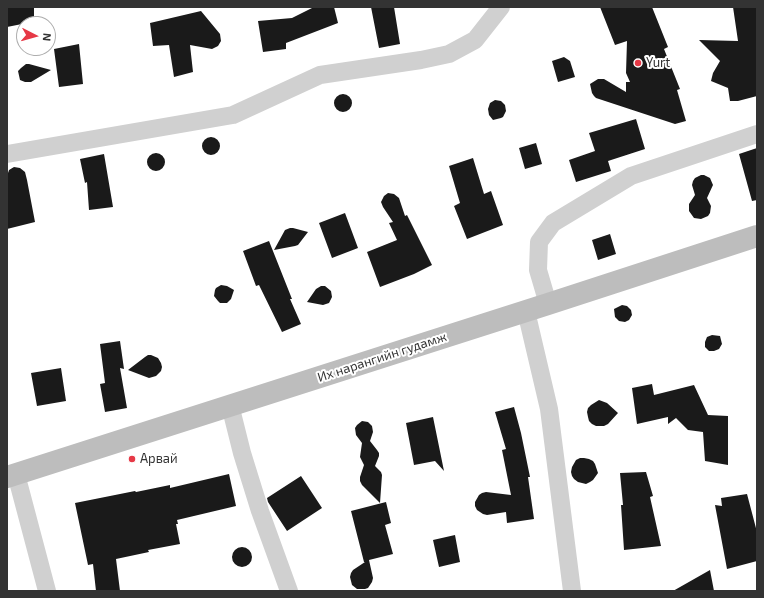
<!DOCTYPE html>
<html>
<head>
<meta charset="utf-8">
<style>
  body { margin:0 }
  #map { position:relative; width:764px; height:598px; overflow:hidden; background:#fff; font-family:"Exo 2",sans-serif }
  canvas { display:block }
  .frame { position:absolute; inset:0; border:8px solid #333; pointer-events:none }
  .north { position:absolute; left:16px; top:16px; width:40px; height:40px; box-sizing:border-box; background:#fff; border:1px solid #adadad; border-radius:50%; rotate:96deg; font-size:11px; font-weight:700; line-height:16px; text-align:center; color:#333 }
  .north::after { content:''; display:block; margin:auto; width:14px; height:18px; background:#e63946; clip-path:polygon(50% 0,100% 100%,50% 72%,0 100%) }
</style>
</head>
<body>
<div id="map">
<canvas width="764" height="598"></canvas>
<div class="frame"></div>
<div class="north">N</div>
</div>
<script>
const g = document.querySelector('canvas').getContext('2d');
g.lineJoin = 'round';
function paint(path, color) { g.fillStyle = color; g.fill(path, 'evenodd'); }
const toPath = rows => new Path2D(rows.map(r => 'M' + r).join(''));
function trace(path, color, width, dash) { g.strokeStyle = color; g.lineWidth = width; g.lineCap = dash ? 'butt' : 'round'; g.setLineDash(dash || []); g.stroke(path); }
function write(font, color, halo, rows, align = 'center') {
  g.font = font + ' "Exo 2",sans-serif'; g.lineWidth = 4; g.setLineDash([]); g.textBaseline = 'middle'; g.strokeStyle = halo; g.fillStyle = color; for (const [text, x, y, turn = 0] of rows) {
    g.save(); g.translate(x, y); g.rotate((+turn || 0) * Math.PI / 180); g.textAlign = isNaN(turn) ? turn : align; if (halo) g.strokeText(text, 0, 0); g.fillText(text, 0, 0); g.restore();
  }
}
const building = toPath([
  [7,7,34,7,34,24,22,24,7,27],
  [314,7,334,7,338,23,286,43,286,49,263,52,258,21,292,18],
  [371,7,394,7,400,44,379,48],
  [600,7,652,7,668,47,664,49,680,89,677,90,686,121,675,124,596,98,594,96,592,93,590,84,598,79,604,79,626,92,626,82,630,82,626,73,627,41,615,45],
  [733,7,757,7,757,96,738,101,730,101,728,88,711,81,713,73,720,61,699,40,738,41],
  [201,11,220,34,221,41,218,46,212,49,190,45,193,72,174,77,169,45,153,46,150,23],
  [79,44,83,84,59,87,54,49],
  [564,57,570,61,575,77,558,82,552,61],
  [26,64,29,64,51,70,31,82,25,82,20,80,18,71,21,68],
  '334 103a9 9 0 1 1 18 0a9 9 0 1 1-18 0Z',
  [495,100,501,101,505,105,506,111,503,117,501,118,493,120,489,115,488,109,490,103],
  [636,119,645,149,608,161,611,171,576,182,569,160,595,151,589,133],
  '202 146a9 9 0 1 1 18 0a9 9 0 1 1-18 0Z',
  [536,143,542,164,525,169,519,148],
  [757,148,757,200,752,201,739,154],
  '147 162a9 9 0 1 1 18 0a9 9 0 1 1-18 0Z',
  [104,154,113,207,89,210,87,182,85,183,80,159],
  [473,158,484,194,491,191,503,225,467,239,454,206,460,203,449,166],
  [14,167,20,168,25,172,27,180,35,222,7,229,7,176,9,170],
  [701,175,704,175,710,178,713,185,707,198,711,206,710,213,708,216,701,219,694,218,689,211,689,204,695,195,692,185,693,181,695,178],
  [388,193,394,194,399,198,405,216,407,215,432,265,414,274,380,287,367,252,397,240,389,223,393,222,383,207,381,202,384,196],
  [345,213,358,248,332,258,319,223],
  [290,228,293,228,308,232,298,245,295,246,274,250,285,230],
  [610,234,616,254,598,260,592,240],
  [269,241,292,299,290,299,301,324,282,332,259,285,256,286,243,251],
  [221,285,227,286,234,290,231,299,227,303,220,303,218,301,214,296,215,290,216,288],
  [321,286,325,286,331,291,332,297,329,303,323,305,307,302,316,289],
  [622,305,627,306,631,310,632,315,629,320,625,322,619,321,615,317,614,309],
  [712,335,720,336,722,344,719,349,714,351,709,351,705,347,705,342,707,337],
  [120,341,124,369,120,368,127,408,105,412,100,384,105,383,100,344],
  [148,355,151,355,158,358,161,363,162,367,161,371,156,376,149,378,128,370,145,357],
  [61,368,66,401,37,406,31,373],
  [652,384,654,395,694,385,708,415,728,416,728,465,705,461,703,432,688,430,676,418,668,424,668,417,637,424,632,388],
  [599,400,607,403,618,413,608,424,604,426,596,426,592,424,589,421,588,417,587,412,588,408,591,405],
  [514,407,521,433,530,477,528,477,534,519,507,523,506,512,487,515,483,514,477,510,475,506,475,502,479,495,482,493,486,492,511,495,502,450,506,449,495,412],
  [433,417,444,471,435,461,414,465,406,423],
  [362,421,368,422,372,426,373,432,370,441,377,450,379,453,379,456,375,466,381,472,382,475,380,503,362,485,360,481,360,477,364,465,360,457,362,443,356,435,355,428,357,425],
  [580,458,584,458,589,459,593,461,595,464,598,473,593,480,590,482,586,484,578,482,574,479,572,476,571,472,572,467,576,460],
  [646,472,653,496,650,497,661,546,624,550,621,505,623,505,620,473],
  [229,474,236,506,177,520,178,524,176,524,180,544,148,550,149,552,116,559,120,591,96,591,93,564,88,565,75,503,135,491,136,492,170,485,170,488],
  [301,476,322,508,287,531,268,502,267,498],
  [747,494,757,532,757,561,727,569,715,505,722,506,721,498],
  [386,502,391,523,385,525,393,554,369,560,373,578,372,582,368,588,365,589,357,589,352,585,350,577,351,573,353,570,365,562,364,562,351,511],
  [455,535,460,562,439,567,433,540],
  '232 557a10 10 0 1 1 20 0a10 10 0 1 1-20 0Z',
  [710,570,714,591,673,591]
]);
const minor = toPath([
  [7,154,233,115,320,75,421,60,449,54,475,40,501,7],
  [548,304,538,270,539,242,553,223,631,176,757,134],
  [526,311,549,409,572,591],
  [230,405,242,453,260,511,289,591],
  [16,474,47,591]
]);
const secondary = toPath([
  [7,477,548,304,757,236]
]);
const markers = [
  [638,63,4,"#e63946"],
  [132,459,4,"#e63946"]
];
const poiNames = [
  ["Yurt",646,63],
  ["Арвай",140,459]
];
const streetNames = [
  ["Их нарангийн гудамж",382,357,-18]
];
paint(building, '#1a1a1a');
trace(minor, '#d0d0d0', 18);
trace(secondary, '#bdbdbd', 22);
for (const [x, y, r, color] of markers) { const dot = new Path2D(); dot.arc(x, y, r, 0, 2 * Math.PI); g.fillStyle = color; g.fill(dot); trace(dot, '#fff', 1.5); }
write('13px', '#333', '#fff', poiNames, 'left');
write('13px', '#333', '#fff', streetNames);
</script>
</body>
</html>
